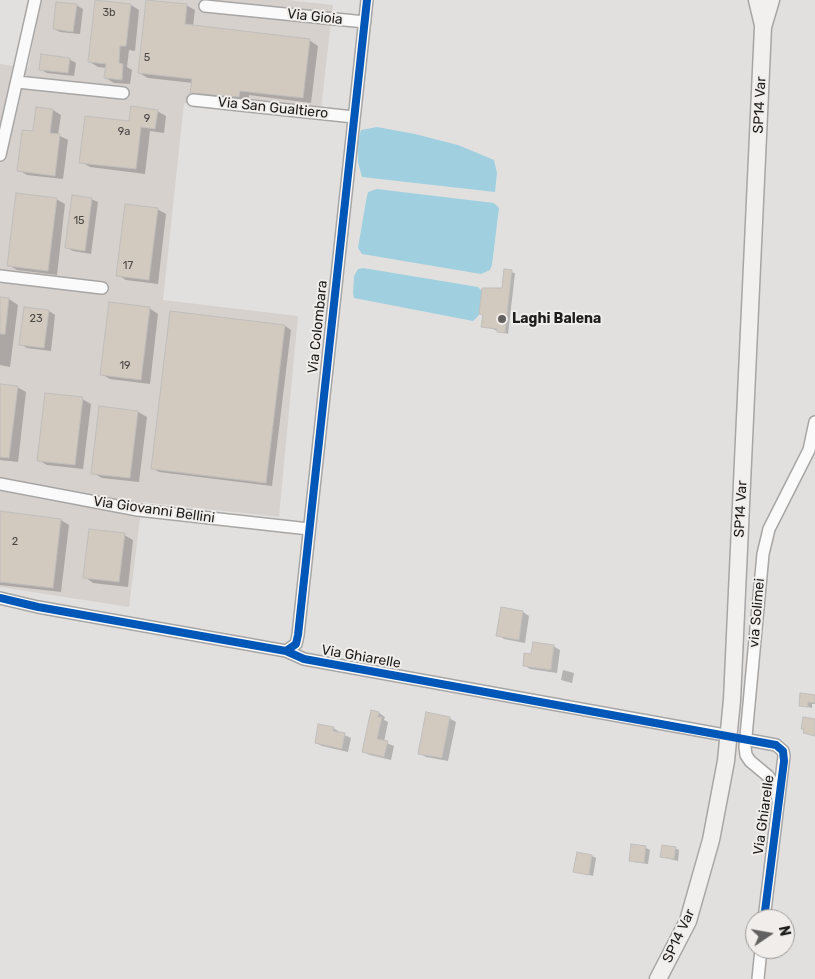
<!DOCTYPE html>
<html>
<head>
<meta charset="utf-8">
<style>
  body { margin:0 }
  #map { position:relative; width:815px; height:979px; overflow:hidden; background:#e2e0de; font-family:Rubik,sans-serif }
  canvas { display:block }
  .north { position:absolute; left:745px; top:909px; width:50px; height:50px; box-sizing:border-box; background:#f0edea; border:1px solid #9c9a98; border-radius:50%; rotate:78deg; font-size:14px; font-weight:700; line-height:20px; text-align:center; color:#1e1d1c }
  .north::after { content:''; display:block; margin:auto; width:18px; height:22px; background:#636160; clip-path:polygon(50% 0,100% 100%,50% 72%,0 100%) }
</style>
</head>
<body>
<div id="map">
<canvas width="815" height="979"></canvas>
<div class="north">N</div>
</div>
<script>
const g = document.querySelector('canvas').getContext('2d');
g.lineJoin = 'round';
function paint(path, color) { g.fillStyle = color; g.fill(path, 'evenodd'); }
const toPath = rows => new Path2D(rows.map(r => 'M' + r).join(''));
function trace(path, color, width, dash) { g.strokeStyle = color; g.lineWidth = width; g.lineCap = dash ? 'butt' : 'round'; g.setLineDash(dash || []); g.stroke(path); }
function write(font, color, halo, rows, align = 'center') {
  g.font = font + ' Rubik,sans-serif'; g.lineWidth = 4; g.setLineDash([]); g.textBaseline = 'middle'; g.strokeStyle = halo; g.fillStyle = color; for (const [text, x, y, turn = 0] of rows) {
    g.save(); g.translate(x, y); g.rotate((+turn || 0) * Math.PI / 180); g.textAlign = isNaN(turn) ? turn : align; if (halo) g.strokeText(text, 0, 0); g.fillText(text, 0, 0); g.restore();
  }
}
const built = toPath([
  [41,0,288,0,333,5,320,117,184,103,163,300,298,316,279,517,142,502,129,607,0,587,0,64,28,68]
]);
const water = toPath([
  [377,127,415,134,458,145,494,160,497,173,495,192,362,177,358,162,357,143,361,130],
  [377,189,494,203,499,208,492,265,490,270,481,274,362,254,358,248,366,201,368,192],
  [363,268,478,287,482,291,479,315,473,321,354,298,353,293,354,276,358,269]
]);
const shadow = toPath([
  [76,5,83,9,80,34,60,32,54,29],
  [131,5,139,10,135,51,129,50,127,67,132,70,130,84,114,83,106,78,107,68,98,67,90,62],
  [186,5,195,10,193,26,309,40,318,46,311,103,249,95,248,102,200,97,192,92,193,83,148,78,139,73],
  [69,59,76,63,74,76,47,73,40,69],
  [37,108,53,110,61,115,58,135,68,140,63,179,27,175,19,170,34,132],
  [157,111,166,116,164,133,150,131,145,174,90,167,81,162,130,123],
  [56,199,65,204,57,275,17,270,8,265],
  [91,199,98,202,91,254,73,251,67,248],
  [157,209,166,214,158,284,126,280,118,275],
  [506,271,515,273,508,334,483,326,484,316,481,314,504,289],
  [0,298,9,299,18,305,10,367,0,365],
  [149,308,158,314,150,384,110,379,101,374],
  [49,311,55,315,51,351,27,348,21,344],
  [171,312,285,326,291,330,272,486,159,472,152,468],
  [0,385,17,387,26,392,18,462,0,460],
  [82,399,91,404,83,469,47,465,38,460],
  [100,408,138,412,147,417,139,482,102,478,93,473],
  [0,513,61,520,69,525,61,592,0,585],
  [124,535,133,540,128,587,93,583,85,577],
  [502,608,523,612,529,616,525,643,504,639,498,635],
  [553,646,560,650,557,673,530,669,524,665],
  [563,670,574,673,572,683,561,680],
  [815,696,815,704,812,704,812,708,800,705],
  [379,713,385,717,384,720,388,722,384,742,394,746,391,760,370,755,363,752],
  [449,718,456,722,448,761,426,757,419,753],
  [333,728,340,732,340,733,351,738,348,752,322,746,316,743],
  [646,848,650,850,648,864,634,862,630,860],
  [675,848,679,850,678,861,662,857],
  [592,856,596,858,593,876,574,871]
]);
const building = toPath([
  [95,0,131,4,126,46,120,46,119,63,123,64,122,80,104,78,106,64,88,62,95,0],
  [146,0,187,4,185,24,310,39,303,98,240,91,239,97,190,93,192,79,138,73,146,0],
  [56,2,77,4,73,32,53,29,56,2],
  [41,54,70,58,68,73,39,70,41,54],
  [131,106,158,110,155,129,141,127,136,169,79,163,85,116,129,121,131,106],
  [36,107,53,109,50,133,60,134,55,176,17,171,22,130,33,131,36,107],
  [16,193,57,198,48,271,7,266,16,193],
  [72,195,92,198,85,251,65,248,72,195],
  [125,204,158,208,149,280,116,276,125,204],
  [504,269,512,270,505,333,497,332,497,329,481,327,483,315,479,314,482,288,502,288,504,269],
  [0,297,9,298,5,334,0,334,0,297],
  [109,302,150,307,141,380,100,375,109,302],
  [24,307,49,310,44,348,19,345,24,307],
  [170,311,285,325,266,483,151,469,170,311],
  [0,384,18,386,9,458,0,457,0,384],
  [45,393,83,397,75,465,37,461,45,393],
  [99,406,138,411,130,478,91,474,99,406],
  [0,511,61,519,53,588,0,582,0,511],
  [89,529,125,533,119,582,83,578,89,529],
  [501,607,523,611,519,640,496,636,501,607],
  [533,642,554,645,551,670,523,666,524,653,531,654,533,642],
  [800,693,815,695,815,703,808,702,808,707,799,706,800,693],
  [371,710,379,712,378,717,382,717,377,739,388,741,384,757,362,752,371,710],
  [426,712,450,717,442,758,418,754,426,712],
  [803,717,815,719,815,736,803,733,804,729,801,729,803,717],
  [318,724,334,727,333,731,345,733,342,749,315,743,318,724],
  [631,844,646,846,644,863,629,861,631,844],
  [662,845,676,847,674,859,660,857,662,845],
  [577,852,592,855,589,875,573,872,577,852]
]);
const minor = toPath([
  [205,6,365,22],
  [17,82,123,93],
  [193,100,354,117],
  [0,155,35,0],
  [0,276,102,288],
  [0,484,138,510,309,529],
  [0,598,38,607,286,651,304,659,719,734],
  [286,651,296,644,298,635,367,0],
  [749,740,776,745,783,751,784,756,764,919],
  [778,801,776,787,768,776,750,761,746,755,745,747,763,554,769,529,809,450,815,422],
  [758,979,761,949]
]);
const secondary = toPath([
  [757,0,763,25],
  [658,979,688,921,711,840,726,761,732,700,763,27,771,0]
]);
const cycleway = toPath([
  [0,598,38,607,286,651,304,659,776,745,783,751,784,761,764,919],
  [286,651,296,644,298,635,367,0]
]);
const markers = [
  [502,319,5,"#636160"]
];
const numberNames = [
  ["3b",109,13],
  ["5",147,58],
  ["9",147,119],
  ["9a",124,132],
  ["15",79,221],
  ["17",128,266],
  ["23",36,319],
  ["19",125,366],
  ["2",15,542]
];
const streetNames = [
  ["Via Gioia",315,17,6],
  ["SP14 Var",760,105,-87],
  ["Via San Gualtiero",273,108,6],
  ["Via Colombara",318,327,-84],
  ["SP14 Var",741,509,-87],
  ["Via Giovanni Bellini",154,510,8],
  ["via Solimei",757,613,-85],
  ["Via Ghiarelle",361,657,10],
  ["Via Ghiarelle",764,815,-82],
  ["SP14 Var",679,936,-65]
];
const poiNames = [
  ["Laghi Balena",512,319]
];
paint(built, '#d7d1cd');
paint(water, '#a0d0e0');
paint(shadow, '#0003');
paint(building, '#d2c9bf');
trace(building, '#c0bebd', 1);
trace(minor, '#a7a6a5', 14);
trace(secondary, '#a7a6a5', 19);
trace(minor, '#fbfafa', 11);
trace(secondary, '#f2efef', 16);
trace(cycleway, '#0057b8', 8);
for (const [x, y, r, color] of markers) { const dot = new Path2D(); dot.arc(x, y, r, 0, 2 * Math.PI); g.fillStyle = color; g.fill(dot); trace(dot, '#f0edea', 2); }
write('11px', '#4b4845', null, numberNames);
write('14px', '#1e1d1c', '#f0edea', streetNames);
write('bold 14px', '#1e1d1c', '#f0edea', poiNames, 'left');
</script>
</body>
</html>
